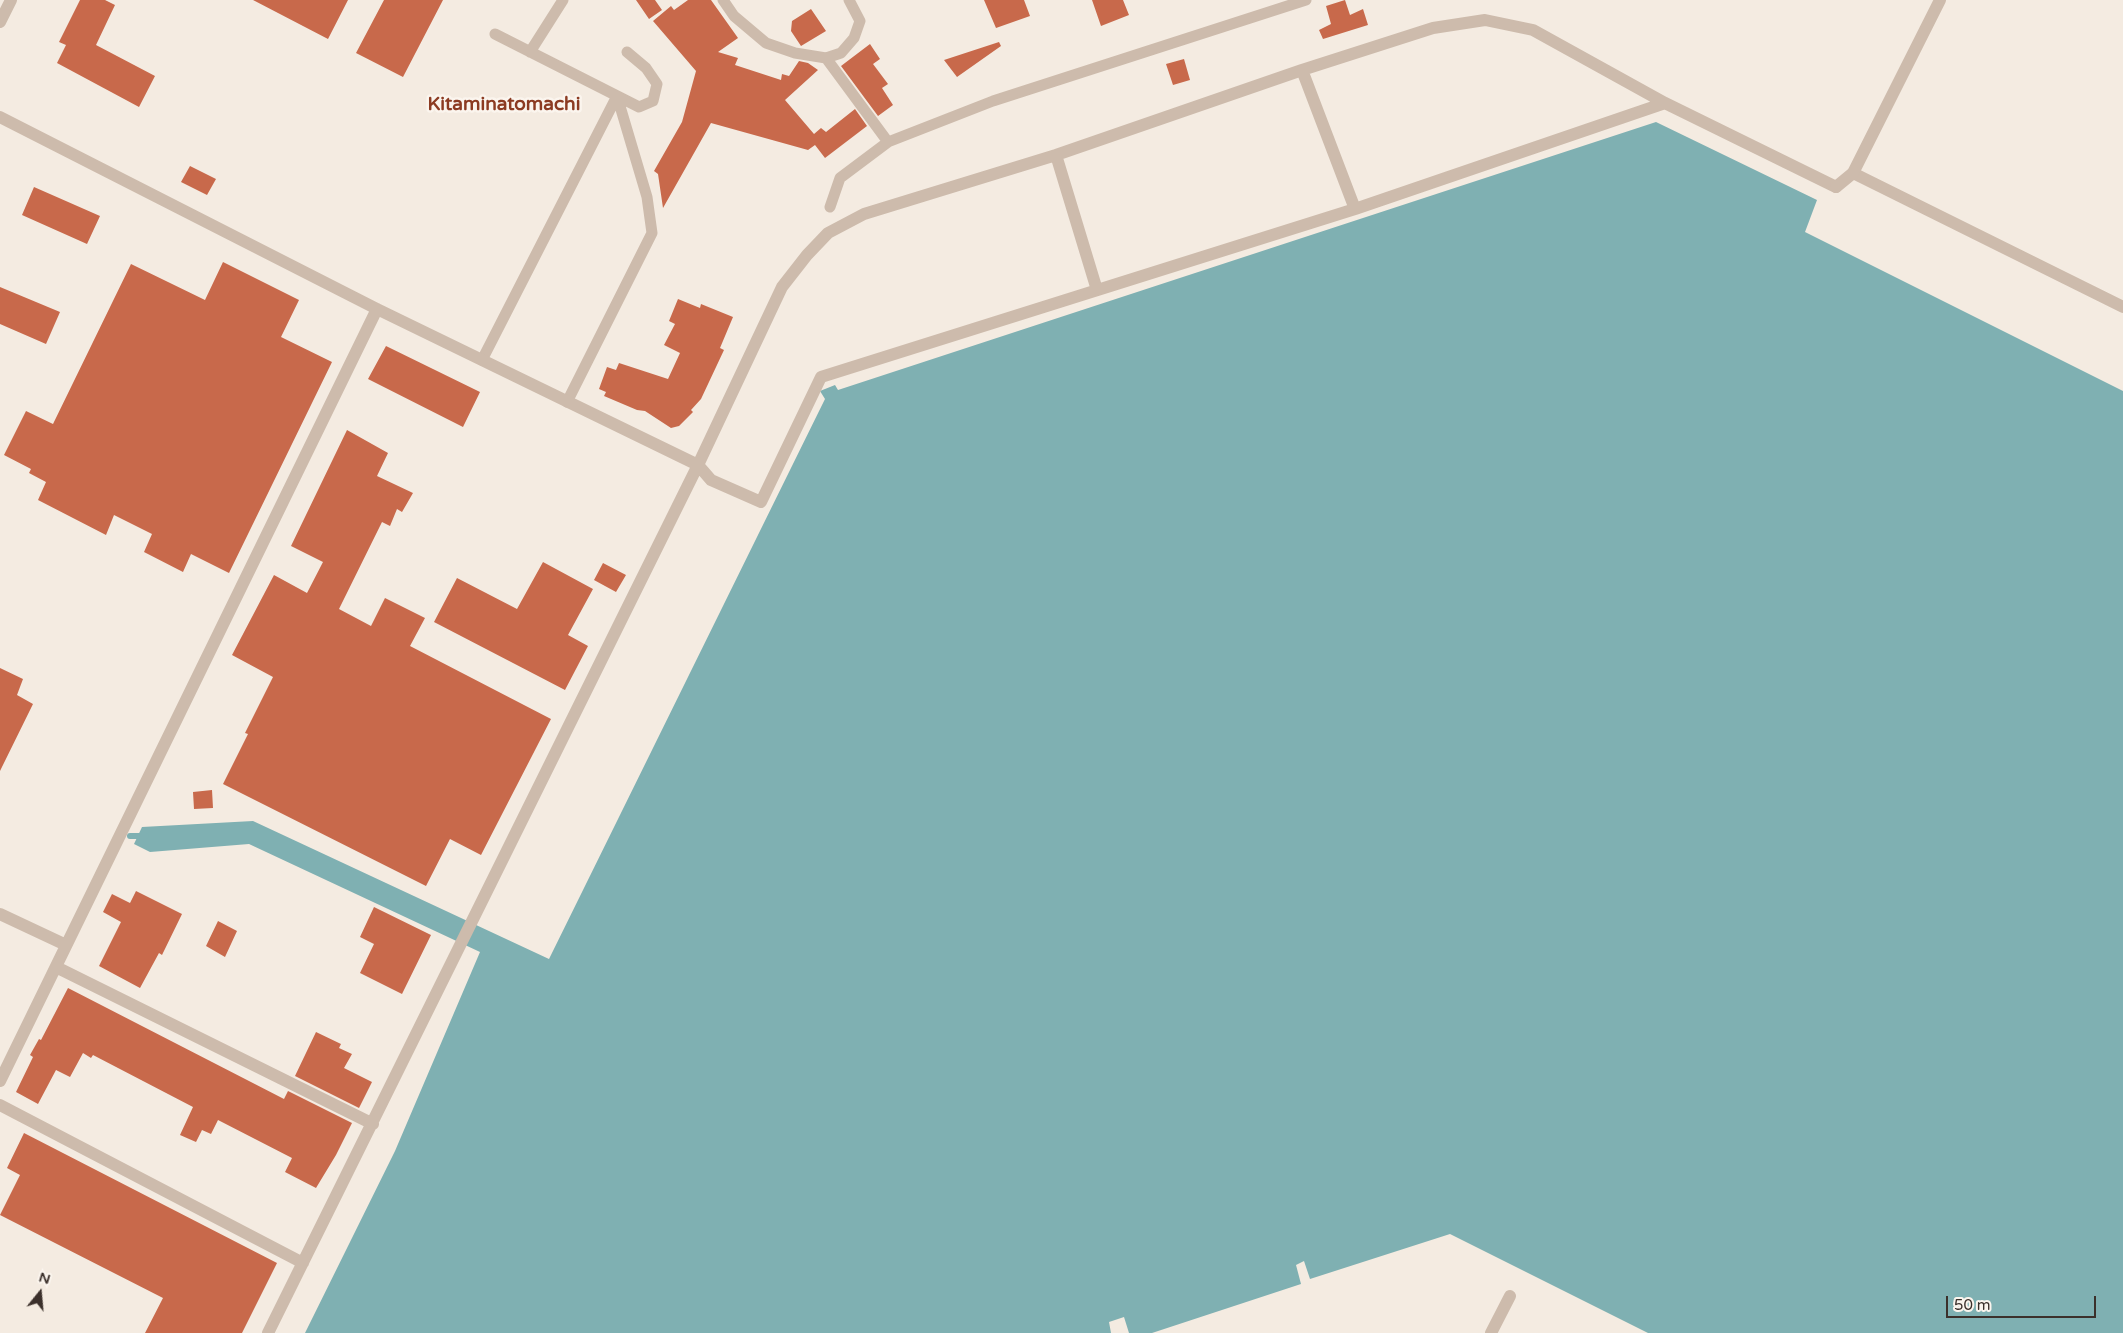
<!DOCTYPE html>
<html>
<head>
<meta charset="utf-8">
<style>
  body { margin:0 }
  #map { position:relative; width:2123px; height:1333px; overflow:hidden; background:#f4ebe1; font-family:"Varela Round",sans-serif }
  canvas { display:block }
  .north { position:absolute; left:15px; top:1268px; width:50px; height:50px; -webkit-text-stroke:4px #fbf5ee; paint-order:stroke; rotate:17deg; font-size:14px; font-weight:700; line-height:20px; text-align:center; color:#3b302b }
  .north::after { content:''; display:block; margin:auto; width:18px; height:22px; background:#3b302b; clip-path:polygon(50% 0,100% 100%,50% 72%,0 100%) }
  .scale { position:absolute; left:1946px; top:1296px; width:150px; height:22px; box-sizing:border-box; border:2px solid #3b302b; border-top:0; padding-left:6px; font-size:15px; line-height:18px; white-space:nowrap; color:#3b302b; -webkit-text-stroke:4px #fbf5ee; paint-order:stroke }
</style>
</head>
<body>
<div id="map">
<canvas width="2123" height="1333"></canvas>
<div class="north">N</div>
<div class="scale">50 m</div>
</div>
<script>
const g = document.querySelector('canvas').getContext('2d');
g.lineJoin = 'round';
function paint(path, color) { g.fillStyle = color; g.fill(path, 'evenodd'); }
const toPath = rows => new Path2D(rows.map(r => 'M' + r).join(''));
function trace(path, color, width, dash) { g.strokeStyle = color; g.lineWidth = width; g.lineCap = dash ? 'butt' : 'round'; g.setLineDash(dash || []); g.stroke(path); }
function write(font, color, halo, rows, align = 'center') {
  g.font = font + ' "Varela Round",sans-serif'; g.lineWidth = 5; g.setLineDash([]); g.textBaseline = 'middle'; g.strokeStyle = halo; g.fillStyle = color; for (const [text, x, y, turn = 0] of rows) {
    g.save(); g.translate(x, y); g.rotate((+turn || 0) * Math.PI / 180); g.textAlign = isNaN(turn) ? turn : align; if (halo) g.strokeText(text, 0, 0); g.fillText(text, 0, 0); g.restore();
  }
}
const water = toPath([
  [1656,122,1817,200,1805,232,2123,391,2123,1333,1648,1333,1450,1234,1310,1279,1304,1261,1296,1265,1301,1284,1152,1333,1129,1333,1124,1317,1109,1322,1111,1333,305,1333,395,1151,480,952,249,844,150,852,134,844,142,827,253,821,549,959,825,399,820,391,835,385,838,390]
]);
const stream = toPath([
  [130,836,146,836]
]);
const building = toPath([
  [80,0,105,0,115,5,96,45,155,76,139,107,57,63,66,45,59,42],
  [253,0,348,0,328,39],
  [384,0,443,0,403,77,356,53],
  [636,0,655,0,662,10,649,19],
  [688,0,711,0,738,38,718,52,738,58,735,65,781,80,782,74,789,76,799,61,808,63,818,70,785,100,814,134,821,128,826,132,855,109,867,126,825,158,815,145,808,150,711,123,663,208,658,174,654,171,682,122,696,71,653,21,671,6,674,10],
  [984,0,1024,0,1030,16,996,28],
  [1092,0,1123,0,1129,15,1101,26],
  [1345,0,1350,15,1363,9,1368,25,1323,39,1319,30,1331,24,1326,6],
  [811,9,826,31,801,46,791,31,792,21],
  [999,42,1001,46,957,77,944,60],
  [870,44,880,59,873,64,888,84,882,88,893,105,878,116,841,66],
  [1184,59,1190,80,1173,85,1166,64],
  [190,166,216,179,207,195,181,182],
  [34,187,100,216,87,244,22,215],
  [223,262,299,300,281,337,332,362,229,573,191,554,183,572,144,552,152,534,114,515,106,535,38,500,46,482,29,473,31,469,4,455,26,411,53,424,131,264,205,300],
  [0,287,60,312,46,344,0,324],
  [678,299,700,308,701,304,733,317,720,348,724,350,701,399,691,410,693,412,679,426,671,428,645,411,637,410,604,396,606,392,599,389,607,367,616,370,619,363,668,379,680,353,664,345,675,324,669,321],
  [386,346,480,392,463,427,368,379],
  [347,430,388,453,377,476,413,493,402,512,397,509,390,526,382,522,339,609,371,626,385,598,425,618,410,646,551,719,481,855,450,839,426,886,223,784,248,734,245,733,273,677,232,655,274,575,307,593,323,562,291,546],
  [543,562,593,589,568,635,588,646,565,690,434,622,457,578,517,609],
  [603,563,626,575,616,592,594,580],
  [0,668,23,679,17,695,33,704,0,771],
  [212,790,213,808,194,809,193,792],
  [136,891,182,914,162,955,159,953,140,988,99,966,121,922,103,912,112,894,130,903],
  [374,907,431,935,402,994,360,973,374,944,360,937],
  [218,921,237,931,225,957,206,946],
  [68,988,284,1099,288,1091,352,1123,336,1155,316,1188,285,1172,292,1158,218,1120,211,1134,202,1130,196,1142,180,1135,193,1107,93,1055,91,1058,83,1053,70,1077,56,1070,38,1104,16,1092,33,1057,30,1055,39,1039,41,1040],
  [316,1032,341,1044,339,1048,352,1054,344,1068,372,1082,359,1108,295,1076],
  [24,1133,277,1263,242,1333,145,1333,163,1298,0,1215,20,1175,7,1168]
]);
const service = toPath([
  [723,0,734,16,766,43,795,53,826,58,841,53,854,38,860,21,849,0],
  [495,34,639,107,653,101,657,84,646,68,627,52],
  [530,52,563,0],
  [826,58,888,142],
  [830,207,840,178,888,142,993,101,1306,0],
  [482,360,617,96],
  [567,402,652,233,647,197,617,96]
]);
const minor = toPath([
  [1302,70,1355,209],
  [0,117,377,309,698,465,711,480,761,502,821,377,1355,209,1665,103],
  [1056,155,1097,290],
  [1853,173,2123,307],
  [0,914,66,945],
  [56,967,373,1124],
  [0,1081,377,309],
  [0,1105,303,1263],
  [268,1333,698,465,782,287,807,255,828,233,864,214,1056,155,1302,70,1433,28,1485,20,1533,30,1665,103,1836,187],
  [1491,1333,1510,1296]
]);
const tertiary = toPath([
  [0,22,11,0],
  [1836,187,1853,173,1940,0]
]);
const quarterNames = [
  ["Kitaminatomachi",504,105]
];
paint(water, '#7fb0b2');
trace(stream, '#7fb0b2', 6);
paint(building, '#c8694b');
trace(service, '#cdbbac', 11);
trace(minor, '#cdbbac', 12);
trace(tertiary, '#cdbbac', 12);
write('bold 19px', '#8c3b22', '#fbf5ee', quarterNames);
</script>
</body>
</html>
